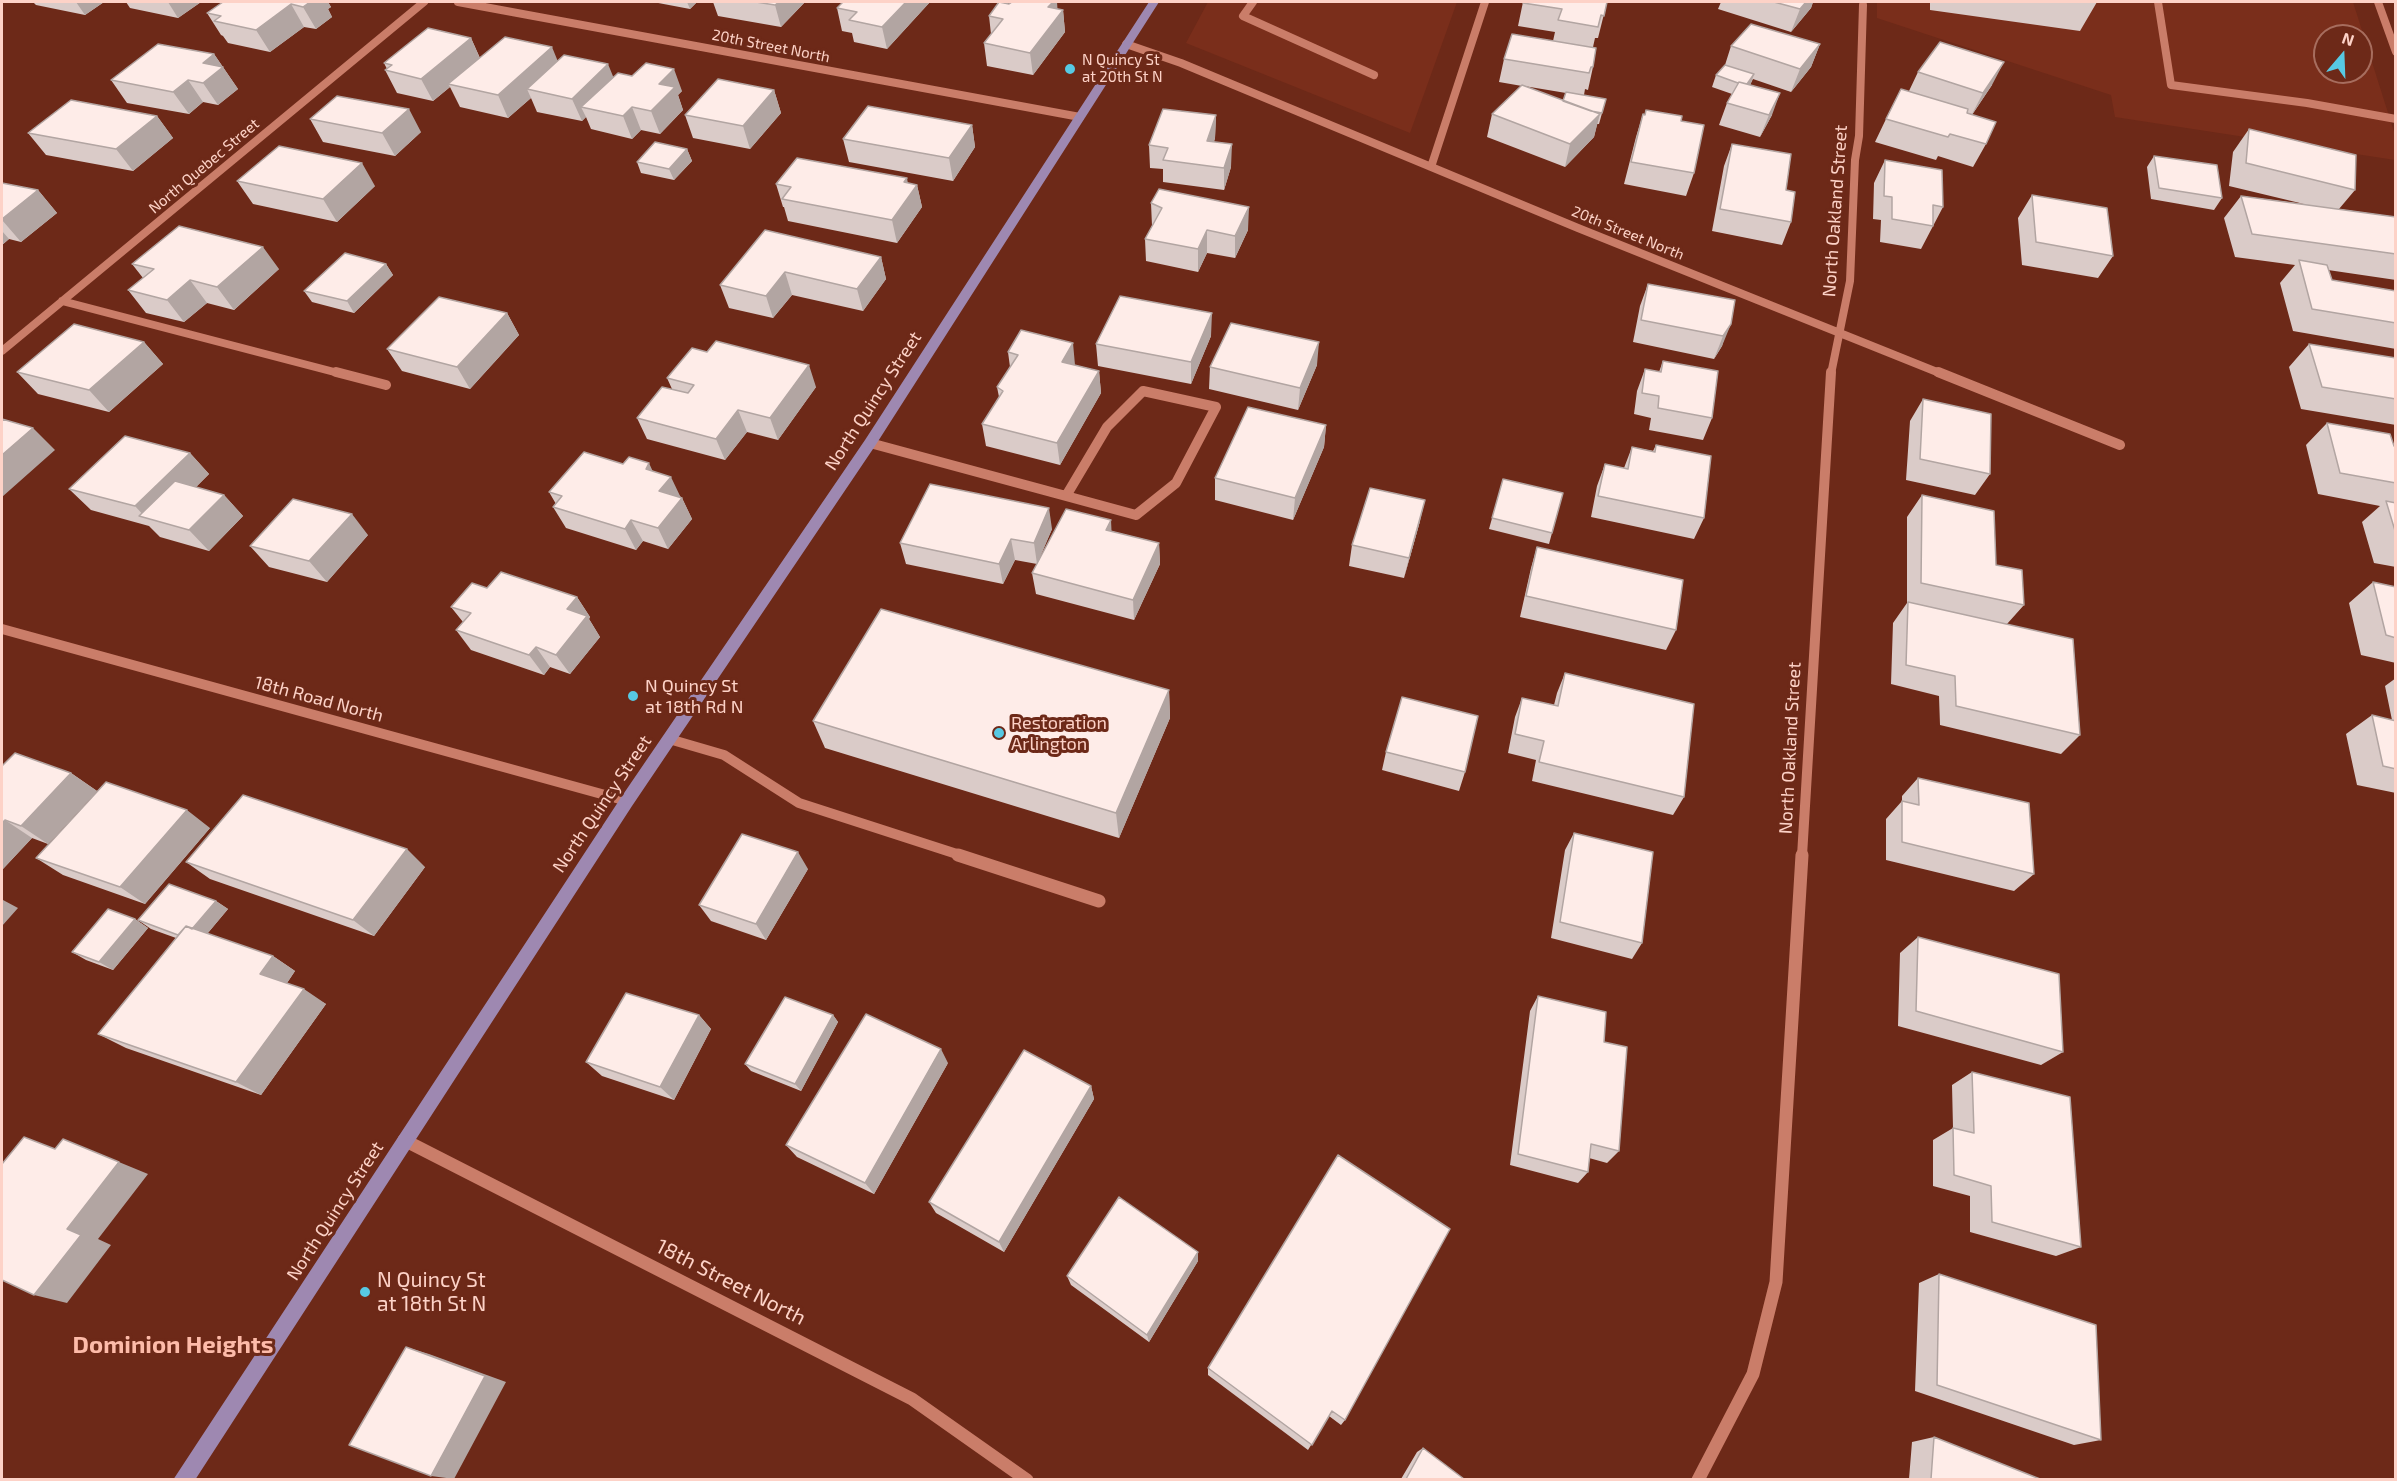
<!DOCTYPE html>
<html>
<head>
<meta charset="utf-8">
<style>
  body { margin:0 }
  #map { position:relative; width:2397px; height:1481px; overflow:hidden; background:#6d2918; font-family:"Exo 2",sans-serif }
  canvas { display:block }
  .frame { position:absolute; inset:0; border:3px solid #fdd2c7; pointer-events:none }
  .north { position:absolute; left:2313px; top:24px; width:60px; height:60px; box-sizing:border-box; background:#6d2918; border:2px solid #a76d5e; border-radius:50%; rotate:19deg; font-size:16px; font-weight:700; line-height:24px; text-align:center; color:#fdd2c7 }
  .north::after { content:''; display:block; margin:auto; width:21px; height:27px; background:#57c9e3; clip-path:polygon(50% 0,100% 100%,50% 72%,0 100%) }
</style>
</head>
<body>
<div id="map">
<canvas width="2397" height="1481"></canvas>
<div class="frame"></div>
<div class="north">N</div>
</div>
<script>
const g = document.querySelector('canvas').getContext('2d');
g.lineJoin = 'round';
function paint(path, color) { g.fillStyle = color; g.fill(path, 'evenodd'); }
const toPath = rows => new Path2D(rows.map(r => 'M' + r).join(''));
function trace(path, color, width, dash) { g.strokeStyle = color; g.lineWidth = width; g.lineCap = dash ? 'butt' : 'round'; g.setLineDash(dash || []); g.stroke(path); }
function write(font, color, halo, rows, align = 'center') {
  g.font = font + ' "Exo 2",sans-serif'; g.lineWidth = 6; g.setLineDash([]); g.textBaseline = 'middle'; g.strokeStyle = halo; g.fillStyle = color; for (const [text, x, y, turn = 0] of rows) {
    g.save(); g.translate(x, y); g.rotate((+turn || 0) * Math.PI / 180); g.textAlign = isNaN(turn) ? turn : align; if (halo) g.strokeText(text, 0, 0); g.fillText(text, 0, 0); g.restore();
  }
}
const built = toPath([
  [1208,2,1457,2,1410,133,1186,43],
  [1877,2,2353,2,2395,135,2395,160,2115,117,2111,95,1877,18],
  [2325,36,2361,36,2361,72,2325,72]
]);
const minorFar2 = toPath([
  [458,2,1080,117],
  [1253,2,1243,16,1374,75],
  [2158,2,2171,85,2307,103,2396,119],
  [2378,2,2396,52],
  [1126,44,1181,63,1578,228,1942,374],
  [1431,167,1485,2],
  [62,301,342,374],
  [2,351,424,2],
  [1831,374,1850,281,1855,160,1859,136,1863,5]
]);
const minorFar1 = toPath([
  [336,372,386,385],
  [1938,372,2120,445],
  [1143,391,1216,407,1176,483,1136,515,1066,496,1107,427,1143,391],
  [870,443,1066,496],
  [2,629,627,801],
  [669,739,724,755,799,803,963,856],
  [1802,856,1831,372]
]);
const minor = toPath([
  [958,855,1099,901],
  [404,1140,912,1399,1027,1480],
  [1698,1480,1753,1374,1776,1282,1802,855]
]);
const major = toPath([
  [1149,2,1159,2,875,446,632,806,195,1480,173,1480,622,796,865,440,1149,2]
]);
const wall = toPath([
  [33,2,104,2,85,15,36,5],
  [126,2,201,2,178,18,130,8],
  [223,2,328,2,331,7,328,9,332,17,316,29,304,27,270,52,228,43,223,36,221,35,207,13],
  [653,2,697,2,690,9],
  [713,2,805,2,781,27,718,16],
  [930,2,887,49,854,42,852,33,842,31,837,8],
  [1057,2,1057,9,1063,10,1065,32,1033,75,987,66,984,43,991,34,989,16,1009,4],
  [1523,2,1607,2,1598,38,1595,38,1593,47,1593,67,1588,90,1585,89,1584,95,1606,99,1599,124,1597,124,1594,137,1565,167,1487,137,1492,114,1522,86,1499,82,1504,59,1553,41,1555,32,1518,26],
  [1524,86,1566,93,1563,101],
  [1721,2,1813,2,1811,8,1791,32,1718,9],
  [1930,2,2097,2,2080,31,1930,10],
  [471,38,480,58,558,61,613,77,682,91,678,95,683,110,660,134,641,130,632,139,591,129,586,117,582,121,537,112,531,98,508,118,460,107,450,87,433,101,397,93,385,70,387,69,384,63],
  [1820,44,1811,67,1791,92,1753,79,1750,85,1772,115,1760,137,1719,125,1727,103,1732,94,1712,87,1716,75,1725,65,1731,46],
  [214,54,238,89,218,105,203,102,189,114,127,103,111,80],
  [1918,72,1992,85,1972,115,1986,144,1973,167,1938,156,1936,160,1875,142,1886,119,1909,91],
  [774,90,781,113,750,149,693,138,685,115],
  [1643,114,1681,121,1694,173,1686,196,1624,184,1636,137],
  [1216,115,1215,138,1214,142,1231,167,1224,190,1163,182,1163,169,1150,168,1149,145],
  [157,116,173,138,133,171,46,155,28,133],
  [310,119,421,132,395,156,323,142],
  [972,125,975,147,953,181,849,162,843,139],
  [2249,129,2355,190,2339,209,2396,217,2396,280,2328,270,2332,280,2396,291,2396,349,2293,331,2280,283,2295,265,2235,257,2224,218,2241,196,2304,204,2229,186,2233,152],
  [1732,144,1791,222,1782,245,1712,231,1724,166],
  [687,149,692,161,674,180,641,173,637,162],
  [2154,156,2222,198,2214,210,2151,199,2147,167],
  [1885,160,1943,207,1921,249,1880,242,1881,220,1873,219,1874,183],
  [237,181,375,186,337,222,253,204],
  [2,183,38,190,57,213,21,242,9,239,2,245],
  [908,183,917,185,922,207,897,243,788,221,784,207,783,207,776,184],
  [2032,195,2113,256,2098,278,2022,265,2018,218],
  [1151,203,1248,230,1235,258,1207,253,1198,272,1146,261,1145,239,1152,226],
  [765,230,881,257,886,279,863,311,792,295,773,318,729,308,720,285],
  [132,264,279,269,234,310,207,303,184,322,146,313,128,290,143,278],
  [386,264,393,275,354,313,312,302,304,291],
  [1648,284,1735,300,1722,346,1714,359,1633,342,1640,306],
  [507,313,519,335,470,389,402,371,387,349],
  [1211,336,1191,384,1098,366,1096,344],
  [144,342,163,364,109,412,38,394,17,372],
  [2309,344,2396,358,2396,425,2301,409,2289,367],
  [1008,352,1075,365,1099,371,1101,393,1060,465,986,446,982,424,999,397,997,387,1010,367],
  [1663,361,1712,418,1703,440,1649,430,1651,418,1634,414,1637,391,1645,369,1659,372],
  [1317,365,1298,410,1209,389,1210,367],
  [667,378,816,387,778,440,747,432,725,460,647,439,637,418,672,389],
  [1923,399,1990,474,1975,495,1906,480,1910,421],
  [2327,423,2396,446,2396,567,2374,563,2362,522,2380,506,2318,494,2306,445],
  [1326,425,1324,447,1293,520,1215,500,1215,478],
  [1656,445,1704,518,1694,539,1591,517,1597,486,1605,464,1624,468,1632,447,1653,451],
  [190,453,209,474,196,487,224,495,243,516,209,551,160,537,149,526,91,510,69,489],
  [623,464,652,471,682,498,692,519,668,549,643,541,636,550,566,528,553,507,556,504,549,492],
  [1503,479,1552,533,1549,544,1489,529],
  [1922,495,1996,565,2024,605,2007,624,2080,735,2061,754,1940,725,1939,696,1891,684,1893,623,1907,603,1907,517],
  [1420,521,1404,578,1349,566,1352,545],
  [1052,529,1037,564,1015,560,1003,584,906,564,900,543],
  [1111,531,1159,543,1160,564,1134,620,1036,594,1032,573],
  [368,535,327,582,269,567,250,546],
  [1537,547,1676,630,1666,650,1520,617,1531,568],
  [2373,582,2396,587,2396,663,2361,655,2349,603],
  [487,588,577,597,590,617,589,619,600,637,570,674,550,667,544,675,471,650,456,630,463,622,451,607],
  [1565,673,1684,797,1673,815,1532,781,1536,760,1508,753,1515,717,1522,698,1554,705,1557,693],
  [2396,678,2396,793,2357,785,2346,734,2372,715,2392,720,2385,686],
  [1169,690,1170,718,1119,838,825,748,813,721],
  [1386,752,1465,772,1459,791,1382,770],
  [2,766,71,773,97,791,48,844,32,838,2,870],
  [1918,778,2034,874,2014,891,1886,860,1886,819,1902,801,1902,796],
  [210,828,145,904,63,875,36,858],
  [1574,833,1642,943,1632,959,1551,938,1565,850],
  [186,862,425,867,374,936,210,879],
  [808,869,766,940,711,921,699,905],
  [216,901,228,909,207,934,273,956,295,971,287,983,326,1004,261,1095,126,1048,98,1034,176,938,151,929,138,920],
  [135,919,148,928,113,970,86,960,72,952],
  [1918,937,2063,1052,2041,1065,1898,1026,1900,953],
  [1538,996,1604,1042,1619,1151,1607,1163,1589,1158,1588,1172,1578,1183,1510,1165,1530,1011],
  [699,1015,711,1029,674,1100,602,1076,586,1062],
  [833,1015,838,1022,801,1091,751,1071,745,1064],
  [948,1063,874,1194,797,1157,786,1145],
  [1972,1072,2081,1247,2056,1256,1970,1232,1970,1196,1933,1186,1933,1140,1953,1128,1952,1085],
  [1091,1086,1094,1099,1004,1252,936,1213,929,1202],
  [1338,1155,1345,1420,1341,1425,1329,1416,1308,1450,1208,1375,1208,1368],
  [1198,1252,1198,1261,1149,1342,1071,1285,1067,1276],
  [1939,1274,2101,1440,2074,1445,1915,1391,1919,1283],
  [1934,1437,2040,1479,1909,1479,1912,1442],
  [1423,1448,1464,1479,1401,1479,1417,1452]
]);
const shadedWall = toPath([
  [76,2,104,2,85,15],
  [168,2,201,2,178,18],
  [310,2,328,2,331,7,328,9,332,17,316,29,303,7],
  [687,2,697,2,690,9],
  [779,2,805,2,781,27,775,5],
  [906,2,930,2,887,49,882,27],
  [1053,2,1057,2,1058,16,1063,10,1065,32,1033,75,1030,53,1048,7],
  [1806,2,1813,2,1811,8,1791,32,1800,9],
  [291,4,304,27,270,52,256,30],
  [471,38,481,61,448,84,450,87,433,101,421,79],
  [1820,44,1811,67,1791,92,1800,69],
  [552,47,561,69,527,89,531,98,508,118,498,95],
  [214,54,238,89,218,105,203,83,203,63],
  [2004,62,1992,85,1971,116,1983,93],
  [608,64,617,86,581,107,586,117,582,121,572,99],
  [674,69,682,91,678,95,683,110,660,134,651,111,659,84],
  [1754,74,1750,86,1745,85],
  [188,80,203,102,189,114,173,92],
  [774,90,781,113,750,149,743,126],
  [1780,93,1772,115,1760,137,1769,115],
  [632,107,641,130,632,139,623,116],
  [409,109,421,132,395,156,382,133],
  [1600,114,1594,137,1565,167,1570,144],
  [1216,115,1215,138,1206,164,1207,141],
  [157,116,173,138,133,171,116,149],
  [972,125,975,147,953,181,949,158],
  [1232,144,1231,167,1224,190,1224,168],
  [687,149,692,161,674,180,669,169],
  [362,163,375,186,337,222,323,199],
  [907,178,910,195,917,185,922,207,897,243,892,220,904,182],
  [38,190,57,213,21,242,2,220,2,219],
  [1249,207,1248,230,1235,258,1235,236],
  [1207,230,1207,253,1198,272,1198,249],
  [2,231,9,239,2,245],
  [263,247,279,269,234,310,217,287],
  [881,257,886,279,863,311,857,289],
  [386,264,393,275,354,313,347,301],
  [785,272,792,295,773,318,766,296],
  [190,280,207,303,184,322,167,300],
  [507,313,519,335,470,389,457,367],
  [1212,313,1211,336,1191,384,1191,362],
  [1731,324,1722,346,1714,359,1723,336],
  [144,342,163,364,109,412,89,390],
  [1319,342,1317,365,1298,410,1300,388],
  [1073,343,1075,365,1062,362],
  [809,365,816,387,778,440,770,418],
  [1099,371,1101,393,1060,465,1057,443],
  [738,410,747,432,725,460,716,439],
  [1326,425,1324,447,1293,520,1295,498],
  [33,428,55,450,2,497,2,455],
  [190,453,209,474,161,522,146,518,135,506],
  [649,463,659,485,646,469],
  [671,477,681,498,659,491],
  [224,495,243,516,209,551,189,530],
  [682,498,692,519,668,549,658,528],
  [1425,500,1420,521,1404,578,1409,558],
  [1049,508,1052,529,1037,564,1034,543],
  [352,514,368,535,327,582,309,561],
  [631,520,643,541,636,550,625,529],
  [1111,520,1112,541,1106,530],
  [1011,539,1015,560,1003,584,999,564],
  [1159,543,1160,564,1134,620,1133,600],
  [577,597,590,617,589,619,600,637,570,674,556,655,567,609],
  [536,647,550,667,544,675,529,655],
  [1169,690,1170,718,1119,838,1116,813],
  [71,773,97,791,48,844,21,826],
  [187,810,210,828,145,904,120,887],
  [5,820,32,838,2,870,2,823],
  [407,849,425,867,374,936,353,920],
  [798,852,808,869,766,940,756,924],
  [3,900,18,908,2,926,2,901],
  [216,901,228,909,197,946,185,938],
  [135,919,148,928,113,970,99,962],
  [273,956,295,971,283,989,260,974],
  [304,989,326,1004,261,1095,236,1082],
  [699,1015,711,1029,674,1100,660,1087],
  [833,1015,838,1022,801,1091,795,1084],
  [941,1049,948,1063,874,1194,865,1183],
  [1091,1086,1094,1099,1004,1252,999,1242],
  [63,1139,148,1174,98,1239,111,1245,67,1303,34,1295,67,1229],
  [1198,1252,1198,1261,1149,1342,1147,1335],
  [406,1347,429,1354,506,1382,454,1479,431,1476]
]);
const building = toPath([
  [223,2,310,2,303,7,291,4,256,30,214,21,221,16,207,13,223,2],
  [756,2,779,2,775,5,756,2],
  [843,2,906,2,882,27,849,20,857,12,837,8,843,2],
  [999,2,1009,4,1012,2,1053,2,1048,7,1063,10,1030,53,984,43,1003,19,989,16,999,2],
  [1523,2,1607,2,1604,16,1601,15,1598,27,1558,20,1562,9,1523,3,1523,2],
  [1774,2,1806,2,1800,9,1774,2],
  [1751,24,1820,44,1800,69,1731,46,1751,24],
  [428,28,471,38,421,79,385,70,392,65,384,63,428,28],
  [1512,34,1596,48,1593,67,1591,67,1589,73,1504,59,1512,34],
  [505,37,552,47,498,95,448,84,505,37],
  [1940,42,2004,62,1983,93,1918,72,1940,42],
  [158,44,214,54,203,63,223,67,203,83,188,80,173,92,111,80,158,44],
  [564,55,608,64,572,99,527,89,564,55],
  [646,63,674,69,659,84,675,87,651,111,632,107,623,116,581,107,618,73,632,76,646,63],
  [1725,65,1754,74,1747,84,1739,82,1738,83,1716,75,1725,65],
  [718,79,774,90,743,126,685,115,718,79],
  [1739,82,1780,93,1769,115,1727,103,1739,82],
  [1522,85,1600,114,1570,144,1492,114,1522,85],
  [1901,89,1968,109,1967,113,1996,122,1986,144,1950,134,1948,137,1886,119,1901,89],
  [1566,92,1606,99,1602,113,1591,111,1563,101,1566,92],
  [337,96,409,109,382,133,310,119,337,96],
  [71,100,157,116,116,149,28,133,71,100],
  [868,106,972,125,949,158,843,139,868,106],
  [1163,109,1216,115,1207,141,1232,144,1224,168,1163,160,1168,148,1149,145,1163,109],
  [1646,110,1682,116,1681,121,1704,125,1694,173,1631,162,1643,114,1645,115,1646,110],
  [2249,129,2356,155,2355,190,2246,163,2249,129],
  [655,142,687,149,669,169,637,162,655,142],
  [1732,144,1791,154,1786,190,1795,192,1791,222,1720,209,1732,144],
  [279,146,362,163,323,199,237,181,279,146],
  [2154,156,2217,165,2222,198,2159,188,2154,156],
  [797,158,907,178,904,182,917,185,892,220,782,199,791,187,776,184,797,158],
  [1885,160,1942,170,1943,207,1933,205,1933,226,1892,219,1892,197,1884,196,1885,160],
  [2,183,38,190,2,219,2,183],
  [1159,189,1249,207,1235,236,1207,230,1198,249,1145,239,1162,208,1151,203,1159,189],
  [2032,195,2107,208,2113,256,2036,242,2032,195],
  [2241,196,2396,217,2396,254,2252,234,2241,196],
  [179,226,263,247,217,287,190,280,167,300,128,290,154,269,132,264,179,226],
  [765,230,881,257,857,289,785,272,766,296,720,285,765,230],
  [345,253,386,264,347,301,304,291,345,253],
  [2299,260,2327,265,2332,280,2396,291,2396,323,2312,309,2299,260],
  [1648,284,1735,300,1731,324,1723,336,1641,320,1648,284],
  [1120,296,1212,313,1191,362,1096,344,1120,296],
  [439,297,507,313,457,367,387,349,439,297],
  [1231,323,1319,342,1300,388,1210,367,1231,323],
  [74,324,144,342,89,390,17,372,74,324],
  [1021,330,1073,343,1062,362,1099,371,1057,443,982,424,1003,391,997,387,1018,355,1008,352,1021,330],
  [716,341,809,365,770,418,738,410,716,439,637,418,662,387,688,393,694,385,667,378,692,348,707,352,716,341],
  [2309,344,2396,358,2396,399,2322,387,2309,344],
  [1663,361,1718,371,1712,418,1658,408,1659,396,1642,393,1645,369,1661,372,1663,361],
  [1923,399,1991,414,1990,474,1920,459,1923,399],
  [1248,407,1326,425,1295,498,1215,478,1248,407],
  [2,419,33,428,2,455,2,419],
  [2327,423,2390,434,2394,446,2396,446,2396,483,2340,473,2327,423],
  [125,436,190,453,135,506,69,489,125,436],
  [1656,445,1711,456,1704,518,1598,496,1605,464,1628,469,1632,447,1655,452,1656,445],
  [584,452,623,464,629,457,649,463,646,469,671,477,659,491,682,498,658,528,631,520,625,529,553,507,562,496,549,492,584,452],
  [1503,479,1563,493,1552,533,1492,518,1503,479],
  [175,481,224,495,189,530,139,516,175,481],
  [930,484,1049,508,1034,543,1011,539,999,564,900,543,930,484],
  [1370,488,1425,500,1409,558,1352,545,1370,488],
  [1922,495,1994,511,1996,565,2022,570,2024,605,1921,583,1922,495],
  [293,499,352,514,309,561,250,546,293,499],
  [2386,501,2396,503,2396,534,2386,501],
  [1066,509,1111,520,1106,530,1159,543,1133,600,1032,573,1066,509],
  [1537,547,1683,580,1676,630,1526,596,1537,547],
  [501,572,577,597,567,609,587,616,556,655,536,647,529,655,456,630,471,613,451,607,472,583,487,588,501,572],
  [2373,582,2396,587,2396,638,2386,635,2373,582],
  [1908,602,2073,639,2080,735,1956,706,1955,676,1906,665,1908,602],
  [881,609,1169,690,1116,813,813,721,881,609],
  [1565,673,1694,704,1684,797,1539,762,1544,741,1515,734,1522,698,1558,706,1565,673],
  [1402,697,1478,716,1465,772,1386,752,1402,697],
  [2372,715,2396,721,2396,769,2383,766,2372,715],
  [15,753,71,773,21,826,5,820,2,823,2,766,15,753],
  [1918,778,2029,803,2034,874,1902,842,1902,801,1919,805,1918,778],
  [106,782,187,810,120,887,36,858,106,782],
  [243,795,407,849,353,920,186,862,243,795],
  [1574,833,1653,852,1642,943,1560,922,1574,833],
  [742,834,798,852,756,924,699,905,742,834],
  [169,884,216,901,192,929,186,926,178,935,138,920,169,884],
  [108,909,135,919,99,962,72,952,108,909],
  [186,926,273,956,260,974,304,989,236,1082,98,1034,186,926],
  [1918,937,2059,974,2063,1052,1916,1011,1918,937],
  [626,993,699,1015,660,1087,586,1062,626,993],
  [1538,996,1606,1012,1604,1042,1627,1047,1619,1151,1591,1144,1588,1172,1518,1154,1538,996],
  [785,997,833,1015,795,1084,745,1064,785,997],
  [866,1014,941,1049,865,1183,786,1145,866,1014],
  [1024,1050,1091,1086,999,1242,929,1202,1024,1050],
  [1972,1072,2070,1097,2081,1247,1992,1222,1991,1186,1954,1175,1953,1128,1974,1133,1972,1072],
  [24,1137,55,1149,63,1139,119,1162,67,1229,81,1235,34,1295,2,1280,2,1164,24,1137],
  [1338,1155,1450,1229,1345,1420,1332,1411,1312,1445,1208,1368,1338,1155],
  [1119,1197,1198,1252,1147,1335,1067,1276,1119,1197],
  [1939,1274,2096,1325,2101,1440,1937,1385,1939,1274],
  [406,1347,485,1376,431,1476,349,1445,406,1347],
  [1934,1437,2040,1479,1931,1479,1934,1437],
  [1423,1448,1464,1479,1406,1479,1423,1448]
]);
const markers = [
  [1070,69,6,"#57c9e3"],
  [633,696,6,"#57c9e3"],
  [999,733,6,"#57c9e3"],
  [365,1292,6,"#57c9e3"]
];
const farStreetnames = [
  ["20th Street North",771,46,11],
  ["North Quebec Street",204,166,-40],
  ["20th Street North",1628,233,22]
];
const farPoinames = [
  ["N Quincy St",1082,60],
  ["at 20th St N",1082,77]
];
const streetNames = [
  ["North Oakland Street",1835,211,-86],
  ["North Quincy Street",873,401,-57],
  ["18th Road North",319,699,15],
  ["North Oakland Street",1790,748,-87],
  ["North Quincy Street",602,804,-56],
  ["North Quincy Street",335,1211,-57]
];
const poiNames = [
  ["N Quincy St",645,686],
  ["at 18th Rd N",645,707],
  ["Restoration",1011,723],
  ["Arlington",1011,744]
];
const nearPoinames = [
  ["N Quincy St",377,1280],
  ["at 18th St N",377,1304]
];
const nearStreetnames = [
  ["18th Street North",731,1282,27]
];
const nearNeighbourhoodnames = [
  ["Dominion Heights",173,1345]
];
paint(built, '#7a2e1b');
trace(minorFar2, '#ca7d69', 8);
trace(minorFar1, '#ca7d69', 10);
trace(minor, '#ca7d69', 13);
paint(major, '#9e88b1');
paint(wall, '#dacbc8');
paint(shadedWall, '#b2a5a2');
paint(building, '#feece8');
trace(building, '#b2a5a2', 1.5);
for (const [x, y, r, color] of markers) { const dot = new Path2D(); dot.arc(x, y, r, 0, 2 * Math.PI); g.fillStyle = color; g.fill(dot); trace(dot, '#6d2918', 2); }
write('15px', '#fdd2c7', '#6d2918', farStreetnames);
write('15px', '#fdd2c7', '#6d2918', farPoinames, 'left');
write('18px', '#fdd2c7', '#6d2918', streetNames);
write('18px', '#fdd2c7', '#6d2918', poiNames, 'left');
write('21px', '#fdd2c7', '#6d2918', nearPoinames, 'left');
write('21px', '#fdd2c7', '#6d2918', nearStreetnames);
write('bold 24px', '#fdbba9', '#6d2918', nearNeighbourhoodnames);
</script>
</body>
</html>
